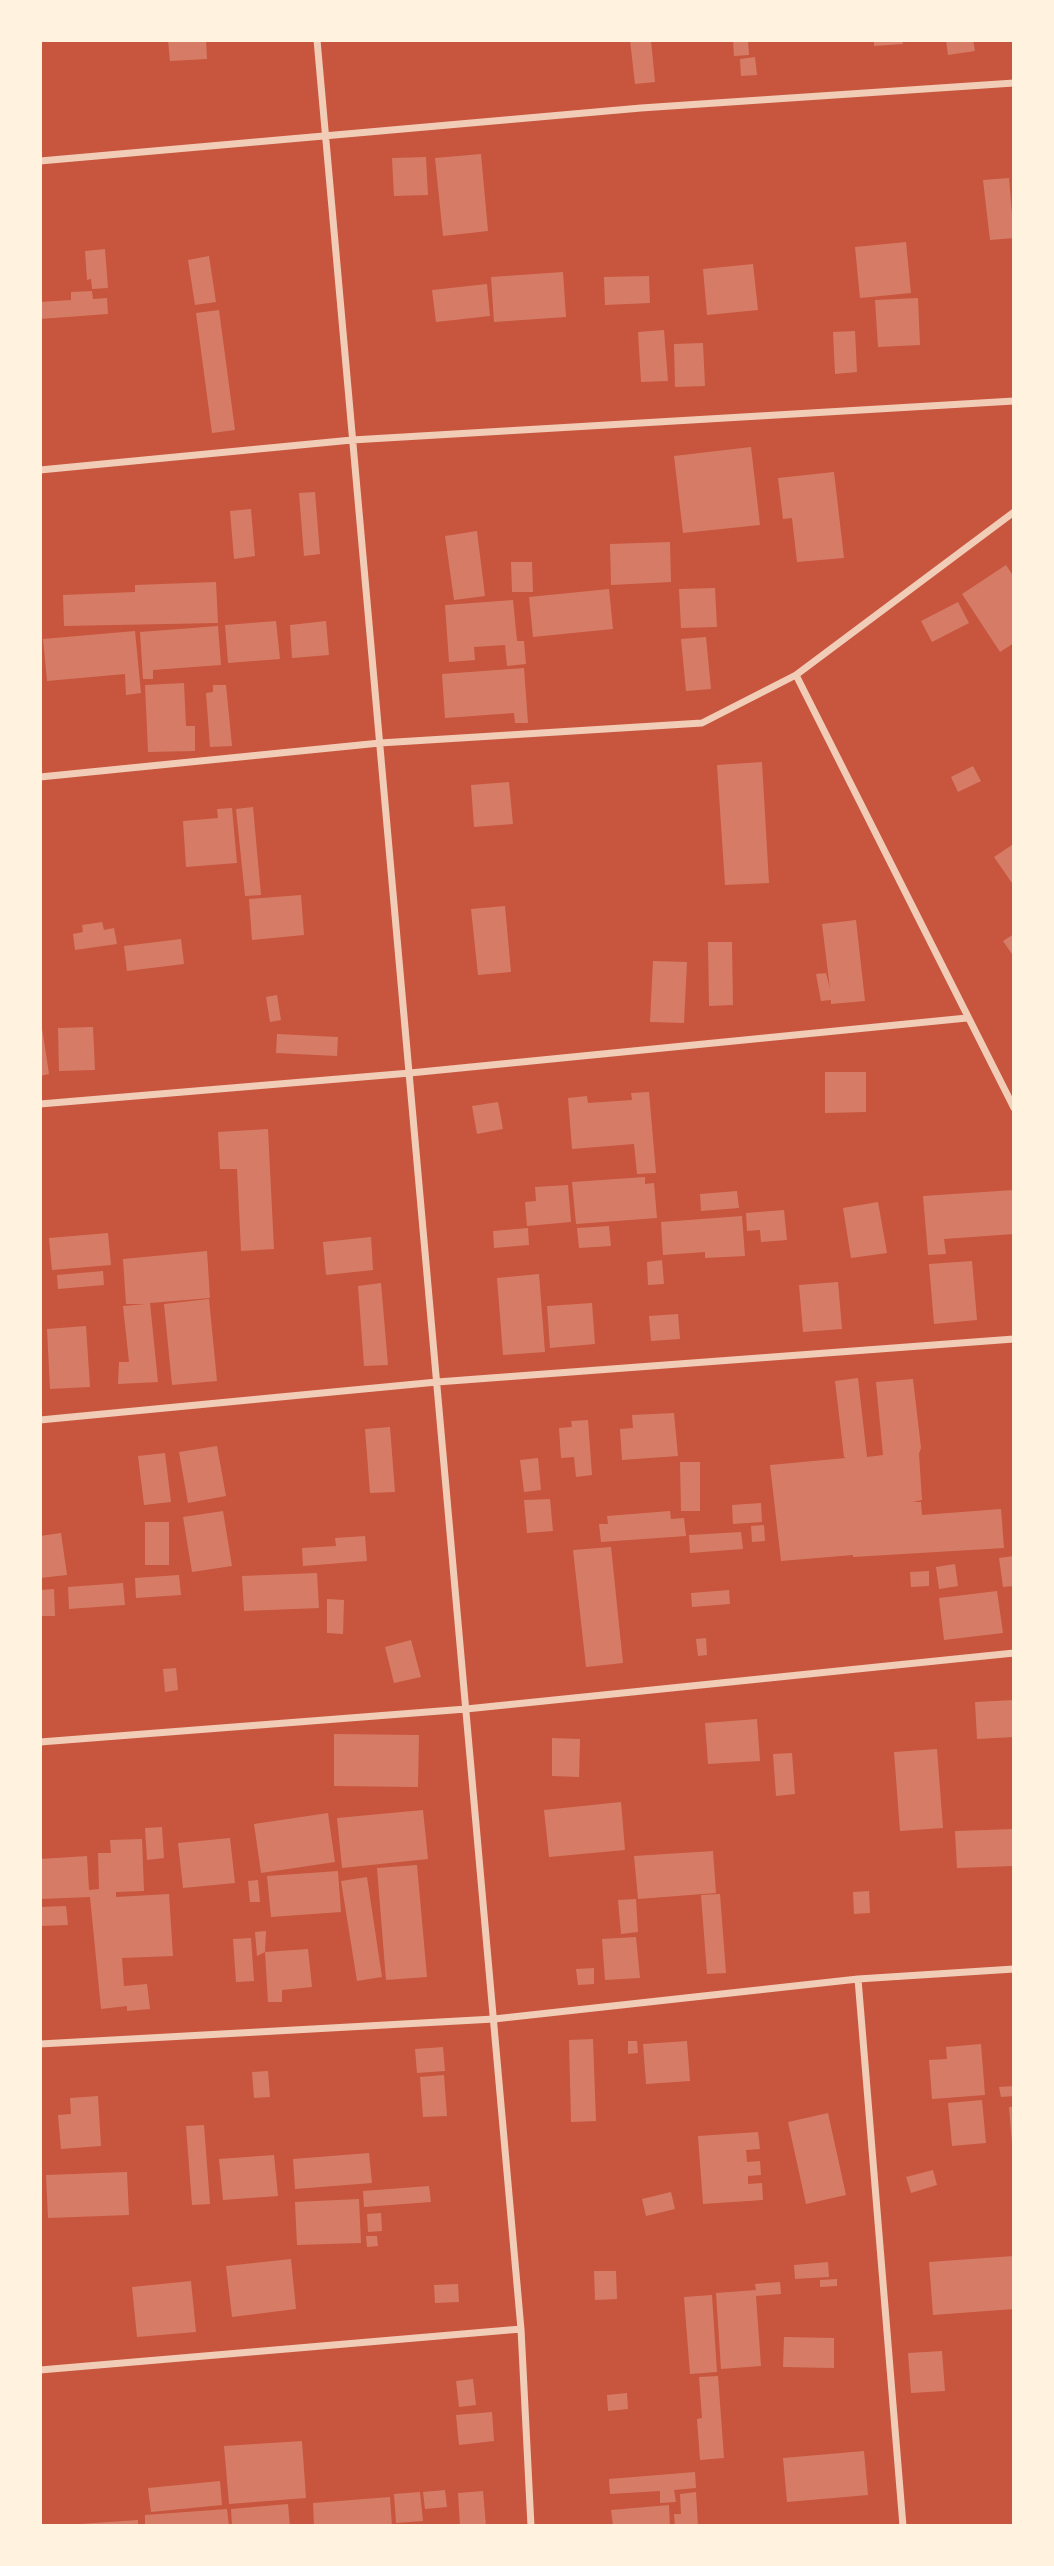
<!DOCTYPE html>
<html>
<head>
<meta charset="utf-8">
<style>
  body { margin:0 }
  #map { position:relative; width:1054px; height:2566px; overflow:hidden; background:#c8553d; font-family:Montserrat,sans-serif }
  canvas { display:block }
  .frame { position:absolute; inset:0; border:42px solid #fff3e0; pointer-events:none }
</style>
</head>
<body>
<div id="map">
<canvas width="1054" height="2566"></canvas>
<div class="frame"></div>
</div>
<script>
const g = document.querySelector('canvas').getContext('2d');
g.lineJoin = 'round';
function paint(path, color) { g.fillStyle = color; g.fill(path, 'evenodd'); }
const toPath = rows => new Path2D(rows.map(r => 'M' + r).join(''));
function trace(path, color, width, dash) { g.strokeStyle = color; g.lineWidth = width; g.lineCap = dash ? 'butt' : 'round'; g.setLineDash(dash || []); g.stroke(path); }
const building = toPath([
  [168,40,206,40,207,59,170,61],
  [630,40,651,40,655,82,635,84],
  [733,40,748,40,749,55,734,56],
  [874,40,902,40,903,44,874,46],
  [946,40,973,40,975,51,948,55],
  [755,57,757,75,741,76,740,59],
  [481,154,488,231,443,236,435,158],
  [426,157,428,195,394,196,392,158],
  [1009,178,1014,238,990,240,983,180],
  [906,242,911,293,860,298,855,247],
  [105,249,108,288,92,289,91,279,87,280,85,251],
  [209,256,216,302,195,305,188,260],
  [753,264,758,310,707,315,703,269],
  [563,272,566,317,494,322,491,277],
  [649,276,650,303,605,305,604,277],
  [487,284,490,316,436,322,432,290],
  [92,291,93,299,107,298,108,314,40,319,40,302,71,300,71,292],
  [918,298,920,345,878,347,875,300],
  [219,310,235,430,212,433,196,313],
  [664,330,668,381,641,382,638,332],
  [855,331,857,372,835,374,833,332],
  [703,343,705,386,675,387,674,344],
  [751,447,760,525,683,533,674,456],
  [834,472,844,558,797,562,792,518,783,519,778,478],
  [315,492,320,554,304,556,299,493],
  [251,509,255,556,234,559,230,511],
  [477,531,485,596,454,600,445,536],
  [670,542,671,582,611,585,610,544],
  [511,562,532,562,533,592,512,592],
  [1006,565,1014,577,1014,643,1000,652,962,594],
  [216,582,218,623,64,626,63,595,135,592,135,585],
  [715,588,717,627,681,628,679,589],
  [609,589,613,629,533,637,529,597],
  [513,600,517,641,524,641,526,664,507,666,505,645,474,647,475,660,449,662,445,605],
  [958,602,969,623,932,642,921,621],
  [276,621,280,659,228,663,225,625],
  [326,621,329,655,292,658,290,625],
  [218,626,221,665,153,670,153,679,143,679,140,632],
  [135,631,141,693,126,695,125,674,47,681,43,639],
  [706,637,711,689,686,691,681,639],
  [524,668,528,723,515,723,514,713,445,718,442,674],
  [184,683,186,726,195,726,195,751,148,752,145,685],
  [213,685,226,685,232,746,210,747,206,693,213,692],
  [762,762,769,883,725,885,717,765],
  [973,766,981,781,958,792,951,777],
  [509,782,513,824,474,827,471,785],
  [253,807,261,895,245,896,236,809],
  [232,808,237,863,186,867,183,821,218,818,217,809],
  [1012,845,1014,847,1014,886,994,857],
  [301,895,304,935,252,940,249,899],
  [505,906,511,972,478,975,471,909],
  [856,920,865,1001,831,1004,831,1000,821,1001,816,974,826,973,830,989,822,924],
  [102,922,104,930,114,928,117,944,75,950,73,934,83,932,82,925],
  [1014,934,1014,957,1003,941],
  [181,939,184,964,127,971,124,946],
  [708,942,732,942,733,1005,709,1006],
  [653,961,687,962,684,1023,650,1022],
  [277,995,281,1020,270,1022,266,997],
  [93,1027,95,1070,59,1071,58,1028],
  [42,1028,49,1074,40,1076,40,1029],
  [277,1034,338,1037,337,1056,276,1053],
  [825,1072,866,1072,866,1112,825,1113],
  [649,1092,656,1173,637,1174,634,1144,572,1149,568,1098,587,1096,588,1103,632,1100,631,1093],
  [498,1102,503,1129,477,1134,472,1106],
  [268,1129,274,1249,241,1251,237,1169,220,1169,218,1132],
  [645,1177,645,1184,654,1183,657,1218,576,1224,572,1182],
  [568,1185,571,1222,527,1226,525,1202,536,1201,535,1187],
  [1014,1190,1014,1234,944,1239,946,1254,928,1255,923,1196],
  [737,1191,739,1208,701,1211,700,1194],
  [878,1202,887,1253,851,1258,843,1208],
  [784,1210,787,1240,761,1242,760,1230,747,1231,746,1213],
  [742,1216,745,1256,705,1258,705,1252,663,1255,661,1222],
  [609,1226,611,1246,579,1248,577,1228],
  [528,1228,529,1245,494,1248,493,1231],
  [108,1233,111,1265,52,1270,49,1238],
  [371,1237,373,1270,326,1275,323,1242],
  [207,1251,210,1298,150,1303,158,1382,118,1384,119,1362,129,1362,123,1306,146,1304,126,1304,123,1259],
  [662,1260,664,1284,648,1285,647,1262],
  [972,1261,977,1320,934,1324,929,1264],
  [103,1271,104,1285,58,1289,57,1275],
  [539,1274,545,1352,503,1355,497,1278],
  [838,1282,842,1329,803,1332,799,1285],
  [381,1283,388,1365,364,1366,358,1286],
  [209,1299,217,1381,172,1385,164,1304],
  [592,1303,595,1344,550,1348,547,1306],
  [678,1314,680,1339,651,1341,649,1316],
  [86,1326,90,1387,50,1389,47,1329],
  [858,1378,867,1457,883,1455,876,1382,913,1379,921,1448,919,1454,922,1500,912,1502,921,1502,922,1515,1001,1509,1004,1548,853,1557,853,1555,781,1561,770,1465,846,1458,844,1457,835,1381],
  [674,1413,678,1456,622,1460,620,1429,633,1428,632,1415],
  [588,1420,592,1475,576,1477,574,1457,561,1458,559,1428,572,1427,571,1421],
  [390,1427,395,1492,370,1493,365,1429],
  [217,1446,226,1496,188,1503,179,1452],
  [165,1453,171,1502,144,1505,138,1456],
  [538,1458,541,1490,524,1492,520,1460],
  [680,1462,700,1462,700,1511,681,1511],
  [550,1499,553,1531,527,1533,524,1500],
  [761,1503,762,1522,733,1524,732,1505],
  [223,1511,232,1566,192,1572,183,1517],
  [670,1511,671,1519,684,1518,686,1536,601,1542,599,1524,608,1524,607,1516],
  [145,1522,169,1522,169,1565,145,1565],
  [764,1525,765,1541,752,1542,751,1526],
  [741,1532,743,1549,690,1553,689,1535],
  [61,1533,67,1575,40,1578,40,1536],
  [365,1536,367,1561,303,1566,302,1548,336,1546,335,1538],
  [611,1547,623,1663,586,1667,573,1550],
  [1014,1556,1014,1586,1003,1587,999,1558],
  [955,1564,958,1586,939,1589,936,1567],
  [929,1571,929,1586,911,1587,910,1572],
  [317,1573,319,1608,244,1611,242,1576],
  [179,1575,181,1595,136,1598,135,1578],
  [123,1583,125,1605,69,1609,68,1587],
  [54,1589,55,1616,40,1616,40,1590],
  [729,1590,730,1604,692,1607,691,1593],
  [997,1591,1003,1633,944,1640,939,1598],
  [327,1599,344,1600,343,1634,327,1633],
  [706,1638,707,1655,698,1656,696,1639],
  [411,1640,421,1677,394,1683,385,1647],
  [176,1668,178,1690,165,1692,163,1669],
  [1014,1700,1014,1737,977,1739,975,1702],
  [757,1719,760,1761,708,1764,705,1723],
  [334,1734,419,1735,418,1787,334,1786],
  [552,1738,580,1739,579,1777,552,1776],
  [937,1749,943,1828,900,1831,894,1752],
  [792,1753,795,1794,776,1796,773,1754],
  [621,1802,625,1850,549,1857,544,1810],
  [423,1810,428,1859,342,1868,337,1818],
  [328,1813,335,1862,261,1873,254,1824],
  [162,1827,164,1858,147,1860,145,1828],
  [1014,1829,1014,1866,957,1868,955,1831],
  [230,1838,235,1883,183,1888,178,1843],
  [142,1839,144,1891,116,1892,116,1897,169,1894,173,1956,122,1958,124,1986,147,1984,150,2009,127,2011,127,2006,101,2009,90,1897,40,1899,40,1859,87,1856,89,1890,99,1889,98,1853,111,1853,110,1840],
  [713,1851,716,1893,638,1899,634,1856],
  [417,1865,427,1977,386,1980,377,1868],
  [338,1871,341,1912,271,1917,267,1876],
  [367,1877,382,1977,357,1981,341,1881],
  [258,1880,260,1902,250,1902,248,1881],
  [869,1891,870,1913,854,1914,853,1892],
  [720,1894,726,1973,707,1974,701,1895],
  [636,1899,638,1932,621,1934,618,1900],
  [66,1906,68,1925,40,1926,40,1907],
  [266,1931,265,1952,257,1956,255,1932],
  [636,1937,640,1978,605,1980,602,1939],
  [251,1938,254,1981,236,1982,233,1939],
  [308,1949,312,1987,282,1990,282,2002,268,2002,265,1952],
  [594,1968,594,1984,578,1985,576,1969],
  [593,2039,596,2121,571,2122,569,2040],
  [628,2041,637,2041,638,2053,628,2054],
  [687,2041,690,2081,646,2084,643,2044],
  [981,2044,985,2095,932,2099,929,2060,947,2059,946,2047],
  [443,2047,445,2071,417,2073,415,2049],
  [268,2071,270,2097,254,2098,252,2072],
  [444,2075,447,2116,423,2117,420,2077],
  [1014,2086,1014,2096,1001,2097,999,2087],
  [98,2096,101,2146,61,2149,58,2115,71,2114,70,2098],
  [982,2100,986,2143,952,2146,948,2103],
  [1009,2107,1014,2107,1014,2144,1012,2144],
  [828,2113,846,2195,806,2204,788,2122],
  [204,2125,210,2204,192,2205,186,2126],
  [758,2132,760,2149,746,2150,747,2162,760,2161,761,2175,748,2176,748,2184,762,2183,763,2200,703,2204,698,2136],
  [369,2153,372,2183,295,2189,293,2159],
  [274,2155,278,2196,223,2200,219,2159],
  [933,2170,937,2185,911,2193,906,2177],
  [127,2172,129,2215,48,2218,46,2175],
  [429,2186,431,2202,364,2207,363,2191],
  [671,2192,675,2209,646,2216,642,2199],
  [359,2199,361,2243,297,2245,295,2202],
  [381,2213,382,2231,368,2232,367,2214],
  [366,2236,377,2236,378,2246,367,2247],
  [1014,2256,1014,2309,933,2315,929,2262],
  [291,2259,296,2309,232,2317,226,2266],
  [828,2262,829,2277,795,2279,794,2265],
  [594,2271,616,2271,617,2299,595,2300],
  [837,2279,837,2286,820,2287,820,2280],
  [191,2281,196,2332,137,2337,132,2287],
  [780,2282,781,2294,756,2296,761,2366,721,2369,716,2293,756,2290,755,2284],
  [458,2284,459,2302,435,2303,434,2285],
  [712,2295,717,2372,690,2374,684,2297],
  [784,2337,834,2338,834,2368,783,2367],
  [942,2351,945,2391,911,2393,908,2353],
  [718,2376,724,2458,700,2460,697,2419,702,2418,699,2377],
  [473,2379,476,2405,459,2407,456,2381],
  [627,2393,628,2409,608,2411,607,2395],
  [492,2412,494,2441,459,2445,456,2415],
  [302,2441,306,2498,229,2504,224,2446],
  [864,2451,868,2495,787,2502,783,2458],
  [695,2472,696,2488,674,2490,676,2502,660,2503,660,2491,610,2494,609,2479],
  [220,2481,222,2505,151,2512,148,2488],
  [445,2490,447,2507,425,2509,423,2492],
  [483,2491,486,2526,460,2526,458,2493],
  [420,2492,423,2521,396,2523,394,2494],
  [696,2492,698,2526,675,2526,674,2514,681,2514,680,2494],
  [390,2497,392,2526,314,2526,313,2503],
  [288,2504,290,2526,232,2526,231,2509],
  [669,2505,670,2526,613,2526,611,2510],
  [227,2509,229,2526,145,2526,145,2515],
  [138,2520,138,2526,80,2526,80,2524]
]);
const minor = toPath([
  [317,40,521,2329,531,2526],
  [40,161,641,108,1014,83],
  [40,470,352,440,1014,401],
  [796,675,1014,1108],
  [40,777,380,743,702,723,796,675,1014,512],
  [40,1104,410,1073,967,1018],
  [40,1420,437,1382,1014,1339],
  [40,1742,466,1709,1014,1653],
  [858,1979,903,2526],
  [40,2044,494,2019,858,1979,1014,1969],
  [40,2370,521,2329]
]);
paint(building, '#d67c66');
trace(minor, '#f1ccb7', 7);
</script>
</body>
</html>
